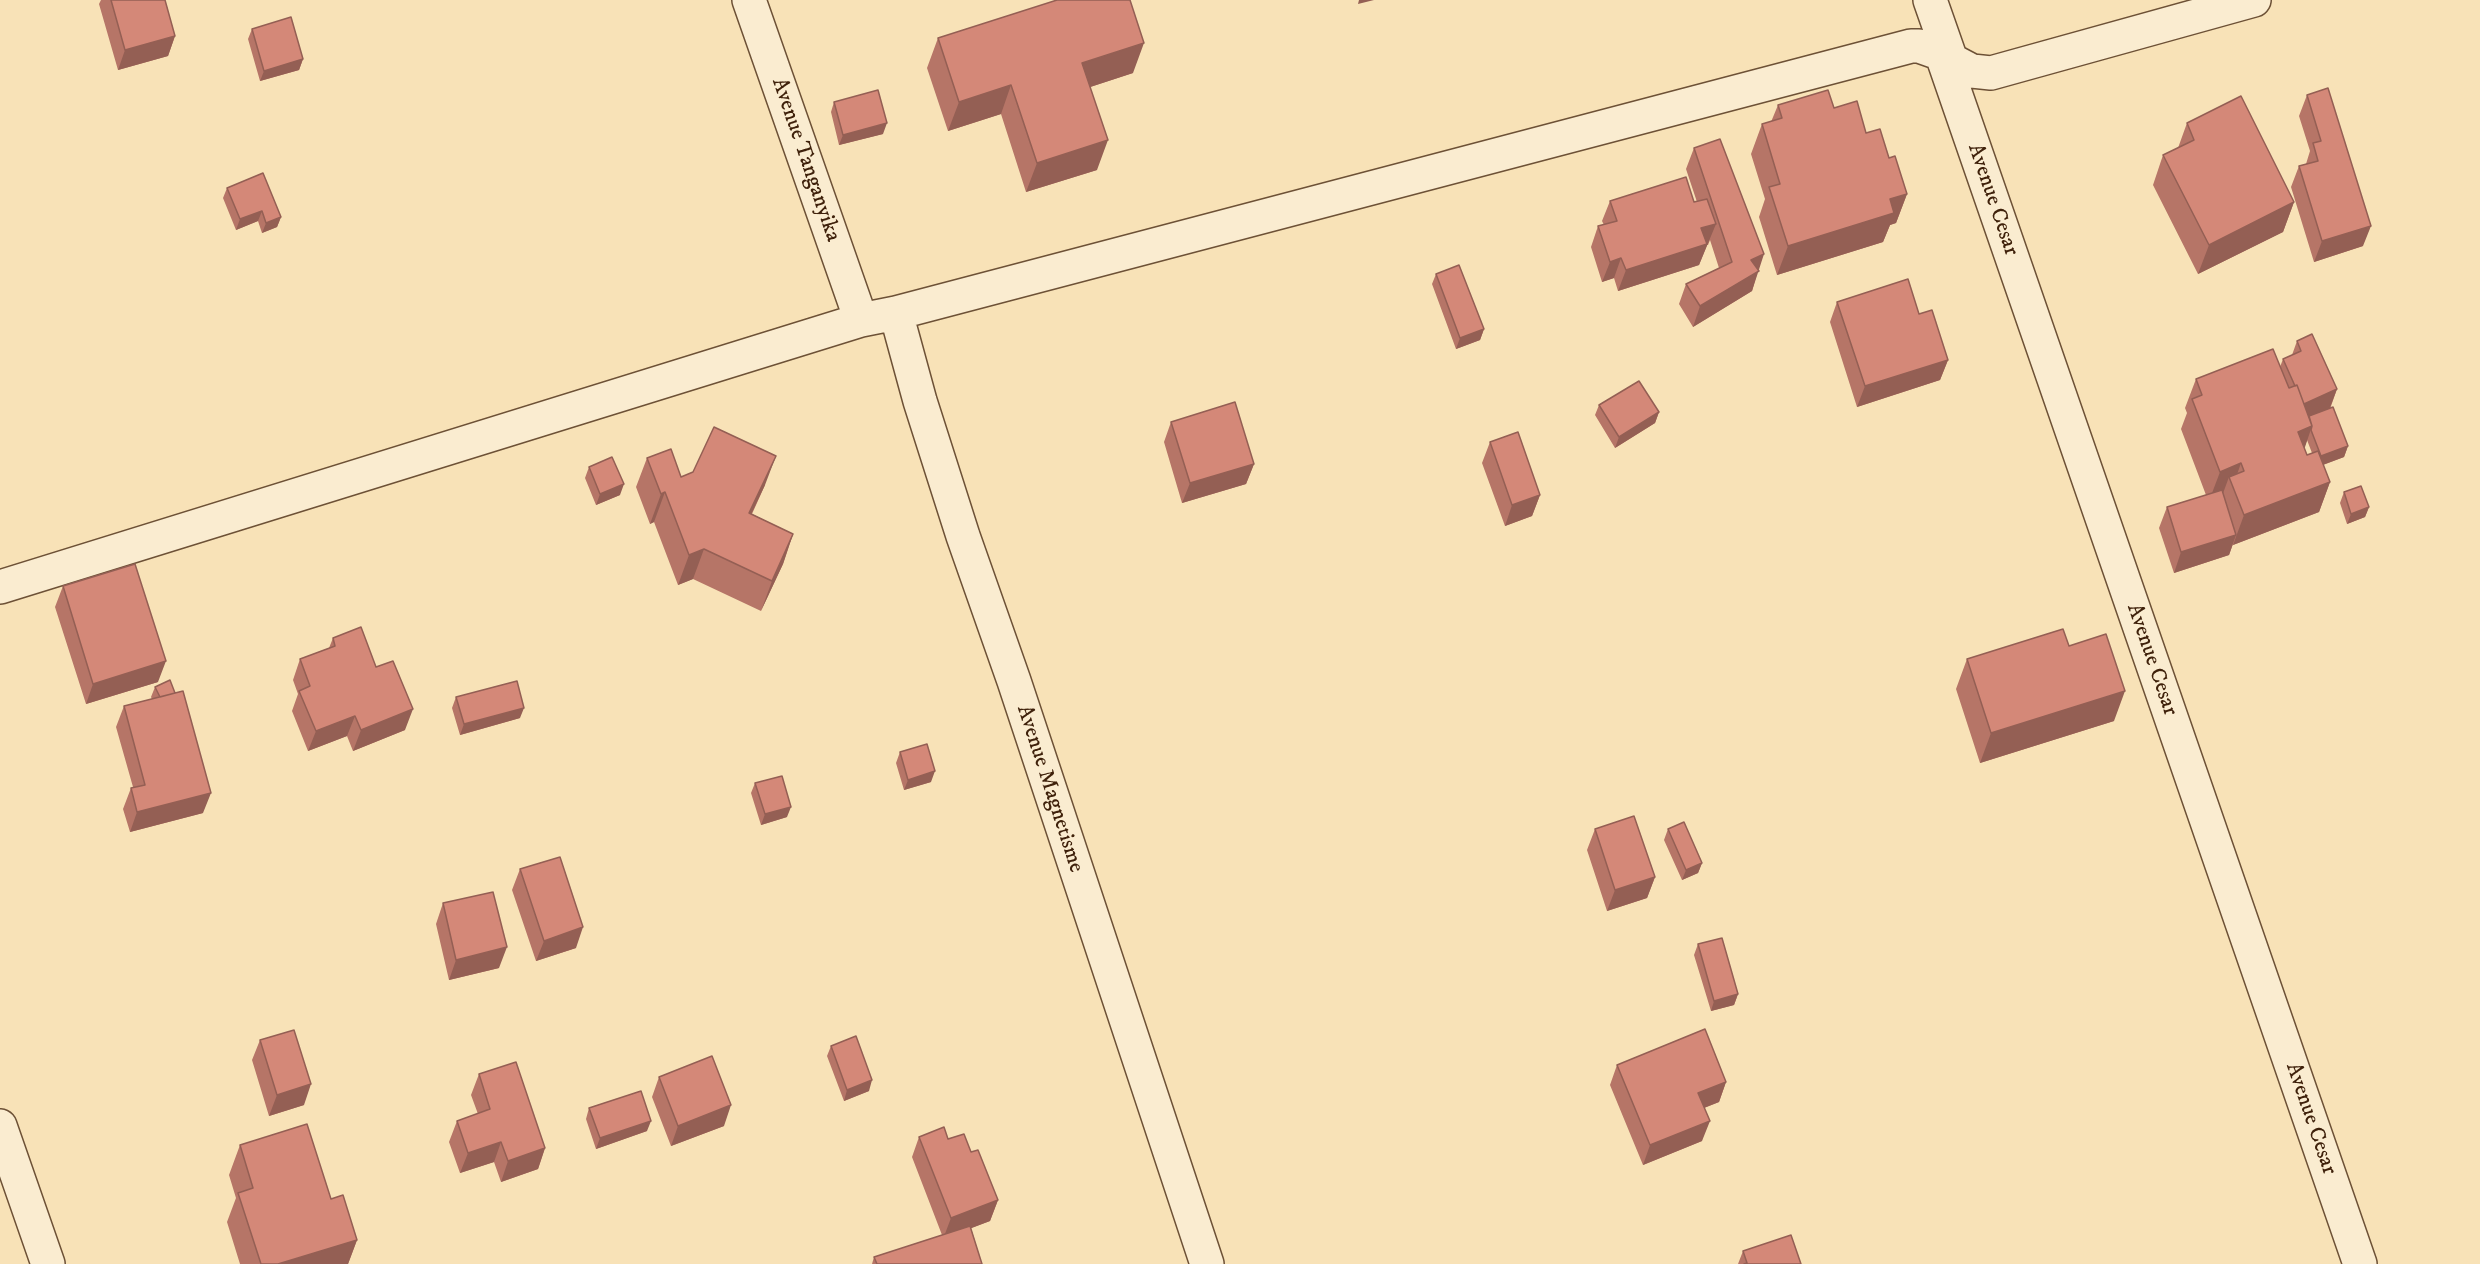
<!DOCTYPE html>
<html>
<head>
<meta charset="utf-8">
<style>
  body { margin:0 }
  canvas { display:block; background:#f8e2b7 }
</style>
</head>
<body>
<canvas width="2480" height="1264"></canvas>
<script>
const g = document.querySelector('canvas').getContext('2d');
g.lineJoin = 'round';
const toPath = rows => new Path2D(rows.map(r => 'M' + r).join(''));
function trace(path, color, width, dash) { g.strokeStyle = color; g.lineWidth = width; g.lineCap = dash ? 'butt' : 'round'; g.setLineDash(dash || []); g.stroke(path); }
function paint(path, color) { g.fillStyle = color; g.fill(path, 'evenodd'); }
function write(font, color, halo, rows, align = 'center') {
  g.font = font + ' "IM FELL DW Pica",serif'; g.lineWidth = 5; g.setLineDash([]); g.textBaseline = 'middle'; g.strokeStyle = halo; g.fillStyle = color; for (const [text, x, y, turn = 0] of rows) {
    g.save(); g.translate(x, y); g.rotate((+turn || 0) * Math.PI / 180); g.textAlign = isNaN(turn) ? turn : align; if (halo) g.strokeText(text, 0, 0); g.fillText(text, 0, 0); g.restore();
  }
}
const minor = toPath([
  [749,0,861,320],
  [1930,0,1951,60],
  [1942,55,2360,1264],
  [896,313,920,401,963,536,1014,681,1207,1264],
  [0,587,861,320,896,313,1911,46,1919,46,1936,52,1972,71,1991,73,2254,0],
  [0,1126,48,1264]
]);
const wall = toPath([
  [101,0,165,0,175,36,168,56,118,70,99,4],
  [252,29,303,59,299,70,260,81,248,39],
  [938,38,1133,73,1090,87,1097,170,1026,192,1001,114,948,131,927,68],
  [2307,95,2363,246,2314,262,2291,187,2299,166,2306,164,2310,151,2299,116],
  [834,102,883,134,839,145,831,112],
  [1778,105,1834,108,1866,133,1889,158,1907,194,1896,223,1890,225,1883,242,1777,275,1759,217,1765,199,1751,154,1762,124,1771,122],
  [2187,123,2294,202,2283,232,2198,274,2153,185,2163,155,2178,148],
  [1694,148,1758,270,1752,291,1693,327,1679,304,1686,284,1719,268,1710,240,1708,245,1707,245,1699,265,1618,291,1614,278,1602,282,1591,247,1598,226,1604,225,1602,221,1610,201,1694,202,1697,202,1686,169],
  [227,188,281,217,277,227,262,233,258,221,236,230,223,198],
  [1436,274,1484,329,1480,340,1456,349,1432,284],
  [1837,302,1919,314,1948,360,1940,380,1857,407,1830,322],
  [2297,341,2337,389,2330,409,2348,446,2344,457,2323,465,2330,482,2319,512,2233,545,2233,544,2229,555,2174,573,2159,528,2167,507,2206,495,2181,429,2187,413,2185,408,2196,379,2280,367,2283,359,2292,355],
  [2307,440,2312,453,2307,455,2304,448],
  [1599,405,1659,412,1655,423,1615,448,1595,415],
  [1171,422,1254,464,1246,484,1182,503,1164,442],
  [1490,442,1540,495,1532,516,1505,526,1482,463],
  [647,458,681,477,765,485,752,514,793,534,783,564,761,611,693,579,678,585,654,522,650,524,636,487],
  [589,467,620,495,596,505,585,478],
  [2344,492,2369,507,2365,517,2347,524,2340,503],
  [63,586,158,682,86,704,55,607],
  [333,638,376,667,405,730,353,751,347,736,308,751,292,711,298,694,293,680,300,659,329,648],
  [2069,646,2114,721,1980,763,1956,689,1967,659],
  [170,680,203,813,130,832,123,809,131,788,133,787,116,727,124,706,152,699,151,697,155,687],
  [456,697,520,718,460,735,452,708],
  [900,752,931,782,904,790,896,763],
  [755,783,787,817,761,825,751,793],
  [1595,829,1655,877,1647,898,1607,911,1587,850],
  [1668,829,1702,863,1698,873,1682,880,1664,840],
  [520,869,576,948,536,961,512,890],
  [443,903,499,968,449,980,436,924],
  [1698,944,1738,994,1734,1005,1711,1011,1694,955],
  [260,1040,304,1105,269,1116,252,1060],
  [831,1046,869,1091,844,1101,827,1056],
  [1617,1065,1726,1082,1719,1102,1704,1108,1702,1141,1643,1165,1610,1085],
  [479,1074,545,1148,538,1169,501,1182,494,1162,460,1173,449,1142,457,1121,478,1114,471,1095],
  [659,1077,724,1126,671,1146,652,1097],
  [589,1108,647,1131,596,1149,586,1119],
  [919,1137,948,1139,971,1152,998,1200,990,1221,971,1228,982,1264,872,1264,874,1257,942,1235,912,1157],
  [240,1145,331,1199,357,1240,348,1264,240,1264,227,1222,236,1198,229,1175],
  [1743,1251,1801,1264,1738,1264]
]);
const shadedWall = toPath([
  [1359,0,1374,0,1358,4],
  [175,36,168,56,118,70,125,50],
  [1144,43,1133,73,1072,93,1082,63],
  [303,59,299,70,260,81,264,71],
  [1011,85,1001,114,948,131,959,102],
  [887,123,883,134,839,145,843,135],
  [1108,140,1097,170,1026,192,1037,163],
  [1907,194,1896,223,1890,225,1883,242,1777,275,1788,246,1890,199],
  [2294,202,2283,232,2198,274,2209,245],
  [262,211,258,221,236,230,240,219],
  [281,217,277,227,262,233,266,223],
  [1716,224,1699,265,1618,291,1626,270,1701,228],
  [2371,226,2363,246,2314,262,2322,241],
  [1764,254,1752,291,1693,327,1700,306,1751,260],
  [1621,258,1614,278,1602,282,1610,262],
  [1484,329,1480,340,1456,349,1460,338],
  [1948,360,1940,380,1857,407,1865,386],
  [2337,389,2329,410,2307,420,2303,404],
  [1659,412,1655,423,1615,448,1619,437],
  [2312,426,2302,456,2298,432],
  [2348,446,2344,457,2317,467,2321,456],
  [776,456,765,485,738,542,749,513],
  [2241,463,2233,486,2229,477,2222,496,2209,501,2220,472],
  [1254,464,1246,484,1182,503,1190,483],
  [2330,482,2319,512,2233,545,2244,515],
  [624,484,620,495,596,505,600,494],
  [665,492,654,522,650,524,661,494],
  [1540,495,1532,516,1505,526,1512,505],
  [2369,507,2365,517,2347,524,2351,514],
  [793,534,783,564,761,611,772,581],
  [2236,535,2229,555,2174,573,2181,552],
  [704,549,693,579,678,585,689,555],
  [166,661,158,682,86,704,93,684],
  [2125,691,2114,721,1980,763,1991,733],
  [524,708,520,718,460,735,464,724],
  [413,709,405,730,353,751,361,730],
  [355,716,347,736,308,751,316,731],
  [935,771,931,782,904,790,908,780],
  [211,793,203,813,130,832,137,812],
  [791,807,787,817,761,825,765,814],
  [1702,863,1698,873,1682,880,1686,870],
  [1655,877,1647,898,1607,911,1615,890],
  [583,927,576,948,536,961,544,941],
  [507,947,499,968,449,980,456,960],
  [1738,994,1734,1005,1711,1011,1714,1001],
  [872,1080,869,1091,844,1101,847,1090],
  [1726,1082,1719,1102,1691,1113,1698,1093],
  [311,1084,304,1105,269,1116,277,1095],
  [731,1105,724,1126,671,1146,678,1126],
  [651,1121,647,1131,596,1149,600,1138],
  [1710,1121,1702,1141,1643,1165,1650,1145],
  [501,1142,494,1162,460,1173,468,1153],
  [545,1148,538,1169,501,1182,508,1161],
  [998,1200,990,1221,943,1239,951,1218],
  [357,1240,348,1264,278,1264]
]);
const building = toPath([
  [111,0,165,0,175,36,125,50,111,0],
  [1057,0,1130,0,1144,43,1082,63,1108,140,1037,163,1011,85,959,102,938,38,1057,0],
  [291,17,303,59,264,71,252,29,291,17],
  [2328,88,2371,226,2322,241,2299,166,2318,161,2313,143,2321,141,2307,95,2328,88],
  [878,90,887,123,843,135,834,102,878,90],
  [1828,90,1834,108,1857,101,1866,133,1880,129,1889,158,1895,156,1907,194,1890,199,1894,213,1788,246,1769,187,1780,184,1762,124,1782,118,1778,105,1828,90],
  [2241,96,2294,202,2209,245,2163,155,2194,140,2187,123,2241,96],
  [1720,139,1764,254,1751,260,1759,271,1700,306,1686,284,1732,262,1694,148,1720,139],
  [263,173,281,217,266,223,262,211,240,219,227,188,263,173],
  [1686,177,1694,202,1707,199,1716,224,1701,228,1707,244,1626,270,1621,258,1610,262,1598,226,1617,221,1610,201,1686,177],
  [1459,265,1484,329,1460,338,1436,274,1459,265],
  [1908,279,1919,314,1932,310,1948,360,1865,386,1837,302,1908,279],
  [2312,334,2337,389,2304,404,2297,385,2295,386,2283,359,2301,351,2297,341,2312,334],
  [2273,349,2289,388,2297,385,2312,426,2298,432,2307,455,2318,451,2330,482,2244,515,2229,477,2244,471,2241,463,2220,472,2192,399,2202,395,2196,379,2273,349],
  [1639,381,1659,412,1619,437,1599,405,1639,381],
  [1235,402,1254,464,1190,483,1171,422,1235,402],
  [2333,407,2348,446,2321,456,2311,430,2312,426,2309,416,2333,407],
  [714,427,776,456,749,513,793,534,772,581,704,549,689,555,665,492,661,494,647,458,671,449,681,477,693,472,714,427],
  [1518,432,1540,495,1512,505,1490,442,1518,432],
  [612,457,624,484,600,494,589,467,612,457],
  [2361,486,2369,507,2351,514,2344,492,2361,486],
  [2222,490,2236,535,2181,552,2167,507,2222,490],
  [135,564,166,661,93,684,63,586,135,564],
  [361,627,376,667,393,661,413,709,361,730,355,716,316,731,299,691,310,686,300,659,335,646,333,638,361,627],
  [2063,629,2069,646,2106,634,2125,691,1991,733,1967,659,2063,629],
  [170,680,175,693,160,697,155,687,170,680],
  [517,681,524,708,464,724,456,697,517,681],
  [183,691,211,793,137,812,131,788,145,785,124,706,183,691],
  [927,744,935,771,908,780,900,752,927,744],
  [782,776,791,807,765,814,755,783,782,776],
  [1634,816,1655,877,1615,890,1595,829,1634,816],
  [1684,822,1702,863,1686,870,1668,829,1684,822],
  [560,857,583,927,544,941,520,869,560,857],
  [493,892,507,947,456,960,443,903,493,892],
  [1722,938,1738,994,1714,1001,1698,944,1722,938],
  [1705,1029,1726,1082,1698,1093,1710,1121,1650,1145,1617,1065,1705,1029],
  [294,1030,311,1084,277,1095,260,1040,294,1030],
  [856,1036,872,1080,847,1090,831,1046,856,1036],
  [712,1056,731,1105,678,1126,659,1077,712,1056],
  [516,1062,545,1148,508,1161,501,1142,468,1153,457,1121,490,1109,479,1074,516,1062],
  [641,1091,651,1121,600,1138,589,1108,641,1091],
  [307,1124,331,1199,343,1195,357,1240,278,1264,261,1264,238,1193,253,1188,240,1145,307,1124],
  [944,1127,948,1139,964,1134,971,1152,978,1150,998,1200,951,1218,919,1137,944,1127],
  [970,1226,982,1264,877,1264,874,1257,970,1226],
  [1791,1235,1801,1264,1744,1264,1747,1263,1743,1251,1791,1235]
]);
const streetNames = [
  ["Avenue Tanganyika",805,160,71],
  ["Avenue Cesar",1992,200,71],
  ["Avenue Cesar",2151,660,71],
  ["Avenue Magnetisme",1049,789,72],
  ["Avenue Cesar",2310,1119,71]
];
trace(minor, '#6d5136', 36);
trace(minor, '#faecd0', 33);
paint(wall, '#b67567');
paint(shadedWall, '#945f54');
paint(building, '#d48878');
trace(building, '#945f54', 1.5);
write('22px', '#3f210b', '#faecd0', streetNames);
</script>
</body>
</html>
